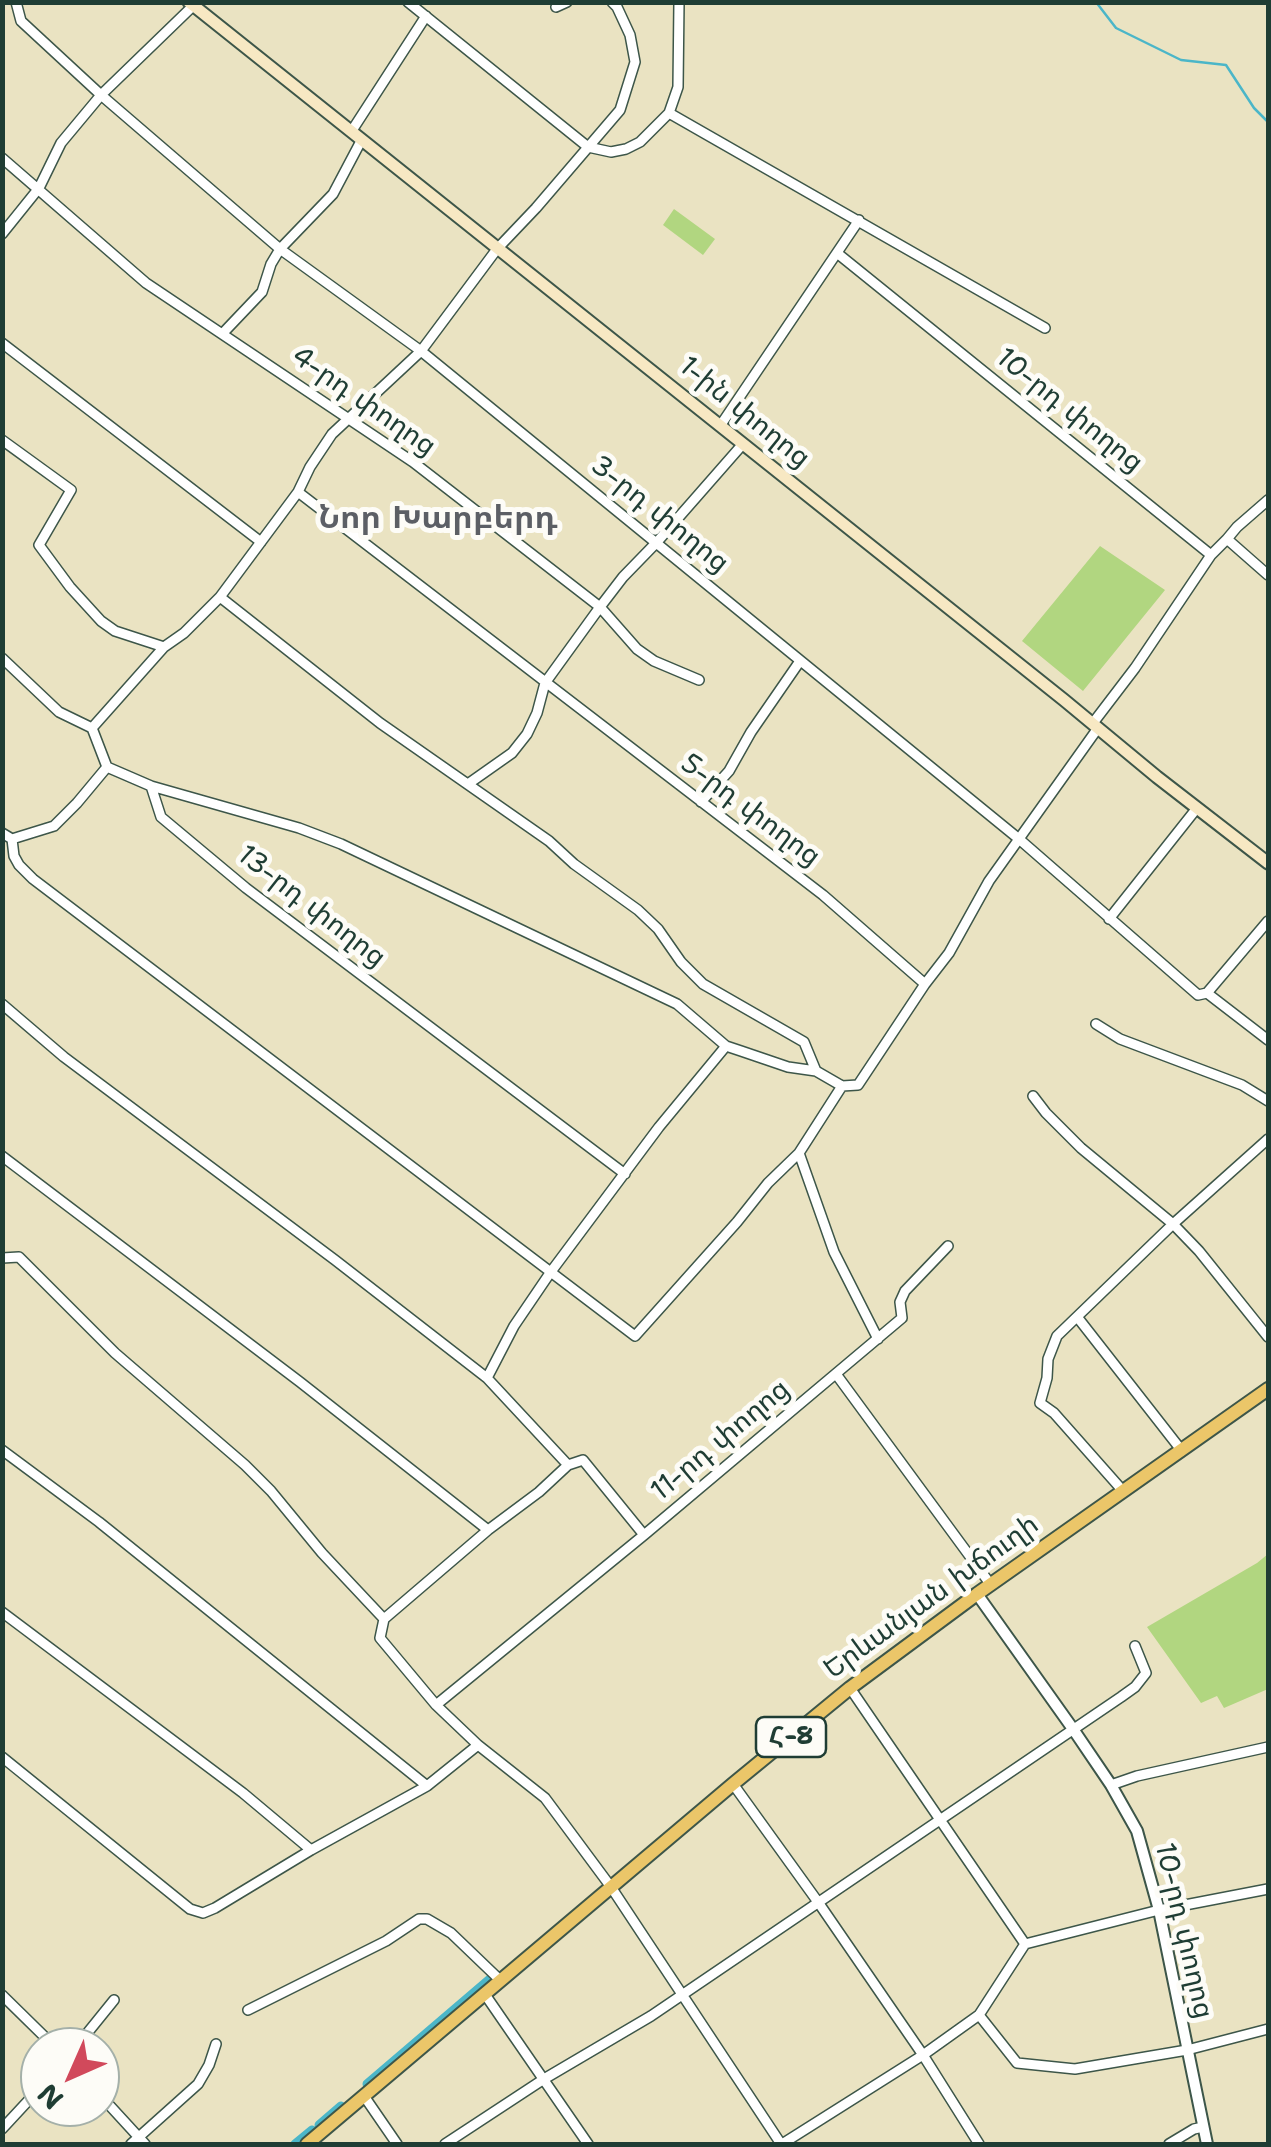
<!DOCTYPE html>
<html>
<head>
<meta charset="utf-8">
<style>
  body { margin:0 }
  #map { position:relative; width:1271px; height:2147px; overflow:hidden; background:#eae3c2; font-family:"Shantell Sans",sans-serif }
  canvas { display:block }
  .frame { position:absolute; inset:0; border:5px solid #1f3d34; pointer-events:none }
  .north { position:absolute; left:20px; top:2027px; width:100px; height:100px; box-sizing:border-box; background:#fdfcf7; border:2px solid #a4b0a9; border-radius:50%; rotate:225deg; font-size:28px; font-weight:700; line-height:40px; text-align:center; color:#1f3d34 }
  .north::after { content:''; display:block; margin:auto; width:35px; height:45px; background:#d1495b; clip-path:polygon(50% 0,100% 100%,50% 72%,0 100%) }
</style>
</head>
<body>
<div id="map">
<canvas width="1271" height="2147"></canvas>
<div class="frame"></div>
<div class="north">N</div>
</div>
<script>
const g = document.querySelector('canvas').getContext('2d');
g.lineJoin = 'round';
function paint(path, color) { g.fillStyle = color; g.fill(path, 'evenodd'); }
const toPath = rows => new Path2D(rows.map(r => 'M' + r).join(''));
function trace(path, color, width, dash) { g.strokeStyle = color; g.lineWidth = width; g.lineCap = dash ? 'butt' : 'round'; g.setLineDash(dash || []); g.stroke(path); }
function write(font, color, halo, rows, align = 'center') {
  g.font = font + ' "Shantell Sans","Noto Sans Armenian",sans-serif'; g.lineWidth = 10; g.setLineDash([]); g.textBaseline = 'middle'; g.strokeStyle = halo; g.fillStyle = color; for (const [text, x, y, turn = 0] of rows) {
    g.save(); g.translate(x, y); g.rotate((+turn || 0) * Math.PI / 180); g.textAlign = isNaN(turn) ? turn : align; if (halo) g.strokeText(text, 0, 0); g.fillText(text, 0, 0); g.restore();
  }
}
const green = toPath([
  [674,209,715,239,703,255,663,225],
  [1100,546,1165,590,1083,691,1022,641],
  [1268,1554,1268,1689,1224,1708,1217,1696,1201,1703,1147,1627,1257,1563]
]);
const stream = toPath([
  [1096,2,1116,28,1181,60,1226,65,1254,108,1268,122]
]);
const canal = toPath([
  [367,2084,491,1978],
  [319,2125,341,2106],
  [295,2144,312,2130]
]);
const minor = toPath([
  [16,2,21,21,101,95,280,249,421,351,1019,839,1198,995,1207,993],
  [408,2,588,147,611,152,626,149,640,142,669,113,678,87,679,2],
  [556,7,567,2],
  [669,113,1045,328],
  [351,132,426,16],
  [2,158,146,283,413,462,600,607,637,649,654,661,699,680],
  [2,234,39,188,61,143,101,95,195,4],
  [837,253,1211,555],
  [223,333,262,292,271,264,280,249,333,194,361,141],
  [2,343,261,542],
  [720,426,859,220],
  [2,440,71,490,39,545,70,587,101,621,115,631,164,647],
  [298,492,823,895,925,984,949,953,989,881,1098,728],
  [1227,539,1237,527,1268,500],
  [220,597,380,723,549,841,574,864,638,910,658,929,681,962,703,984,804,1042,816,1071],
  [2,658,59,712,92,728,107,767,151,786,299,828,341,844,677,1004,726,1046,741,1051,788,1067,816,1071,842,1086,858,1085,925,984],
  [1093,723,1135,668,1211,555,1227,539,1268,575],
  [92,728,164,647,184,633,220,597,298,492,310,467,332,434,421,351,497,249,536,208,620,110,635,62,630,35,617,7,612,2],
  [468,784,512,753,527,734,537,713,545,683,600,607,623,577,657,542,742,445],
  [151,786,161,817,246,888,625,1174],
  [701,802,729,771,751,732,800,661],
  [2,833,12,839,54,826,77,803,107,767],
  [12,839,14,856,19,865,33,879,635,1336,737,1222,768,1183,799,1153,842,1086],
  [1109,919,1197,808],
  [1207,993,1268,921],
  [1207,993,1268,1040],
  [2,1004,64,1057,335,1260,487,1378,568,1465],
  [1096,1024,1120,1039,1242,1085,1268,1101],
  [1033,1096,1046,1113,1081,1148,1173,1224,1199,1251,1268,1337],
  [799,1153,834,1252,878,1339],
  [2,1156,300,1382,488,1530],
  [2,1258,19,1257,115,1353,245,1465,271,1491,322,1553,384,1619],
  [1078,1318,1182,1451],
  [836,1374,991,1585],
  [487,1378,514,1326,550,1273,659,1127,726,1046],
  [2,1450,99,1522,427,1786],
  [1123,1491,1054,1413,1040,1403,1047,1378,1048,1359,1057,1336,1173,1224,1268,1139],
  [2,1612,243,1793,311,1850],
  [384,1619,380,1638,436,1705,478,1745,545,1798,611,1887,781,2144],
  [384,1619,488,1530,539,1492,568,1465,583,1460,644,1535],
  [436,1705,644,1535,902,1318,900,1302,905,1291,948,1246],
  [2,1757,190,1909,203,1913,215,1908,311,1850,427,1786,478,1745],
  [733,1784,818,1902,923,2055,979,2144],
  [1111,1785,1137,1776,1268,1747],
  [1025,1944,1159,1910,1268,1889],
  [484,1993,588,2144],
  [2,1995,55,2047],
  [248,2010,386,1941,419,1919,427,1919,451,1933,500,1980],
  [979,2015,1017,2063,1075,2069,1187,2050,1268,2029],
  [76,2047,114,2000],
  [100,2095,145,2144],
  [364,2096,397,2144],
  [2,2129,40,2088],
  [131,2144,198,2084,209,2065,216,2044],
  [445,2144,544,2079,651,2016,1121,1697,1135,1687,1146,1673,1135,1646],
  [782,2144,923,2055,979,2015,1025,1944,850,1688],
  [1169,2144,1194,2129,1203,2127]
]);
const tertiary = toPath([
  [977,1594,1073,1729,1111,1785,1137,1831,1159,1910,1207,2144]
]);
const secondary = toPath([
  [189,2,1064,700,1157,777,1268,863]
]);
const primary = toPath([
  [307,2144,733,1784,850,1688,977,1594,1268,1389]
]);
const shields = [
  [791,1737,70]
];
const shieldNames = [
  ["Հ-8",791,1737]
];
const streetNames = [
  ["4-րդ փողոց",363,402,35],
  ["10-րդ փողոց",1069,411,39],
  ["1-ին փողոց",744,413,39],
  ["3-րդ փողոց",659,515,39],
  ["5-րդ փողոց",750,811,37],
  ["13-րդ փողոց",311,907,38],
  ["11-րդ փողոց",721,1441,-40],
  ["Երևանյան խճուղի",932,1598,-36],
  ["10-րդ փողոց",1183,1931,77]
];
const quarterNames = [
  ["Նոր Խարբերդ",438,520]
];
paint(green, '#b1d680');
trace(stream, '#4bb6c8', 2.5);
trace(canal, '#4bb6c8', 9);
trace(minor, '#3d5649', 12);
trace(tertiary, '#3d5649', 14);
trace(secondary, '#3d5649', 15);
trace(primary, '#3d5649', 16);
trace(minor, '#fff', 9);
trace(tertiary, '#fff', 10);
trace(secondary, '#f7e8c3', 11);
trace(primary, '#ebc669', 12);
for (const [x, y, w] of shields) { const box = new Path2D(); box.roundRect(x - w / 2, y - 20, w, 40, 8); g.fillStyle = '#fdfcf7'; g.fill(box); trace(box, '#1f3d34', 2.5); }
write('bold 25px', '#1f3d34', null, shieldNames);
write('28px', '#1f3d34', '#fdfcf7', streetNames);
write('bold 32px', '#5c5f65', '#fdfcf7', quarterNames);
</script>
</body>
</html>
